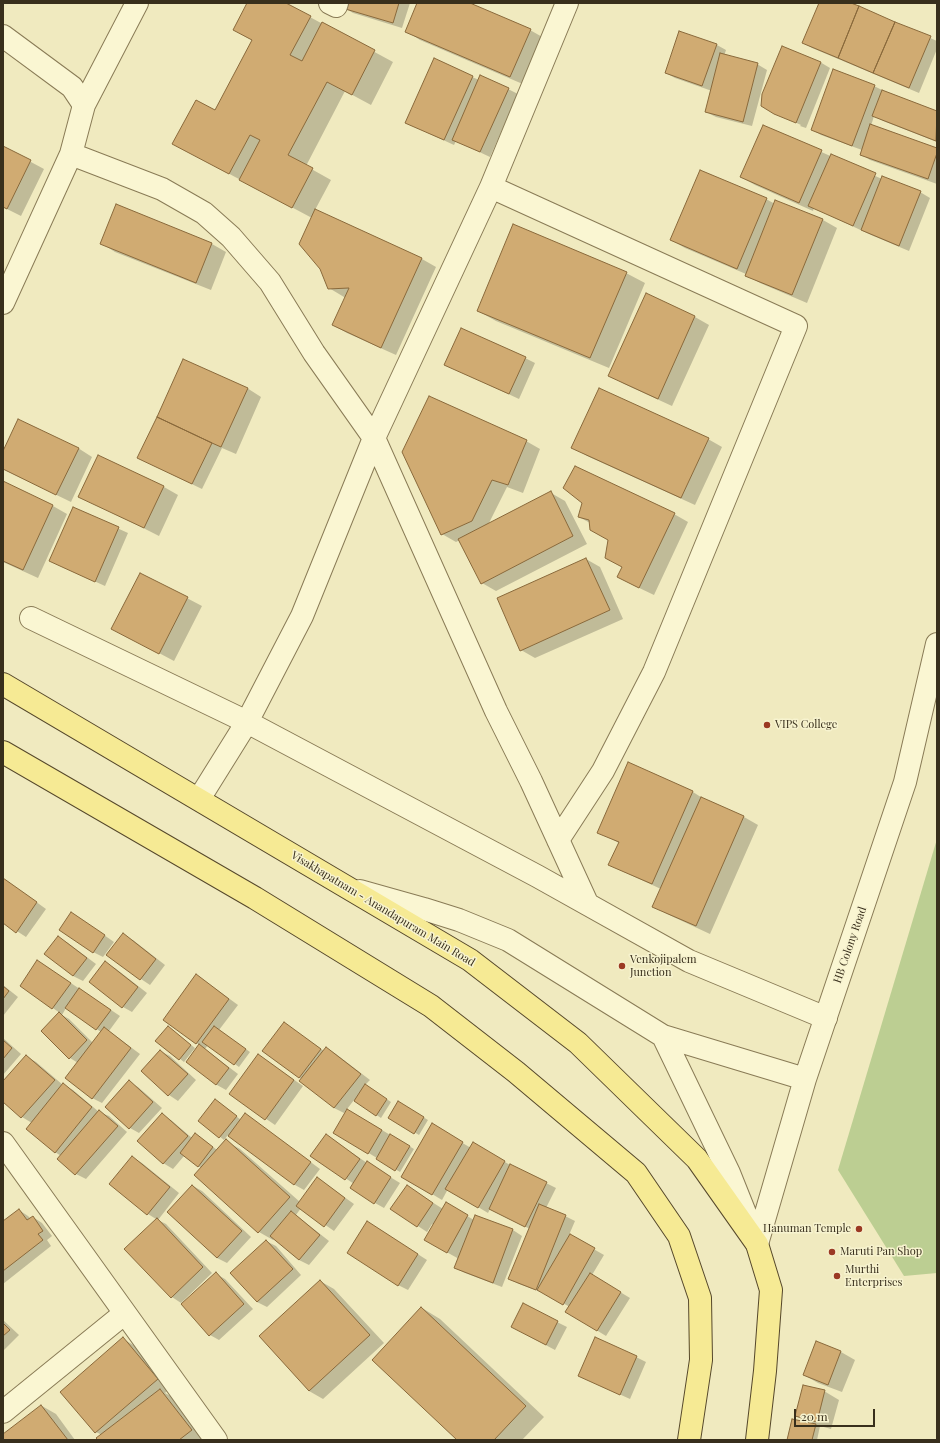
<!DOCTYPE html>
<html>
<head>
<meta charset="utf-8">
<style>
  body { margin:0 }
  #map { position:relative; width:940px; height:1443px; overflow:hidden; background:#f0eabf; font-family:"Playfair Display",serif }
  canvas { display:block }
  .frame { position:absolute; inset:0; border:4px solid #382f1c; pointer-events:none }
  .scale { position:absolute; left:794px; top:1409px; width:81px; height:18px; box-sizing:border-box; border:2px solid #382f1c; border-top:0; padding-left:5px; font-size:12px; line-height:14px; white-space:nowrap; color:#382f1c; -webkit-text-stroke:3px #f7f3cf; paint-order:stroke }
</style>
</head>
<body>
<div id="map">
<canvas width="940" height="1443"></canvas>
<div class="frame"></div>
<div class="scale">20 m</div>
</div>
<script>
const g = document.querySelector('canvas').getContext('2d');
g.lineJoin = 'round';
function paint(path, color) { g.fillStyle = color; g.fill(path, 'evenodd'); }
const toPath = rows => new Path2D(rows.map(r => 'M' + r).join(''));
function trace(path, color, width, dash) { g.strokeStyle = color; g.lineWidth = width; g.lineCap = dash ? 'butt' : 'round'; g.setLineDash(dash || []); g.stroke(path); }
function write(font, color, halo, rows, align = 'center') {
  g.font = font + ' "Playfair Display",serif'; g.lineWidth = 3; g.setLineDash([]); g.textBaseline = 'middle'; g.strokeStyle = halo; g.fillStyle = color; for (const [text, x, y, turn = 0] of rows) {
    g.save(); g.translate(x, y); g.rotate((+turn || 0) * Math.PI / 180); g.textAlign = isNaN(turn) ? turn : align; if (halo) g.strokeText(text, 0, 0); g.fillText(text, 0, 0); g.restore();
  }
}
const green = toPath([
  [937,839,937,1273,904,1276,838,1170]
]);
const shadow = toPath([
  [248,3,284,3,393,62,371,105,345,91,306,166,331,180,315,210,422,259,436,267,396,355,347,333,333,325,346,297,344,297,329,288,312,218,192,154,253,41,234,30],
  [345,3,410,3,402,28,353,13,343,7],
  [418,3,467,3,530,30,544,38,525,85,420,40,406,31],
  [820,3,849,3,937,41,937,49,919,93,812,48,803,43],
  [680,32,717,45,726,50,724,56,757,64,767,70,752,126,716,117,706,112,712,91,675,78,666,73],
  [434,60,479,80,508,89,518,94,490,157,456,141,454,145,406,123],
  [820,62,830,68,806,128,800,126,801,125,775,113],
  [874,86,884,91,937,112,937,142,883,121,874,116,871,126,937,149,937,184,870,160,861,154,862,150,821,135,812,130],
  [763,126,882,179,920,192,930,198,909,251,871,235,814,208,813,211,755,185,741,177],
  [3,147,44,169,21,216,3,207],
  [766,199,775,204,776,201,823,220,837,228,807,303,760,283,746,275,746,274,685,248,671,240],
  [117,206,212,244,226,252,211,290,115,252,101,243],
  [626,273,645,283,609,368,496,321,478,311],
  [695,317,709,325,672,406,624,384,610,376],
  [525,358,535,363,519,399,446,365],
  [247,388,261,397,236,454,222,448,202,489,148,463],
  [708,439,722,447,695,505,587,456,573,447],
  [526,441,540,449,523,493,507,487,488,525,551,493,565,501,587,544,496,591,482,583,460,540,456,542,442,534],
  [78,448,92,457,71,502,3,469,3,453],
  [99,456,164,487,178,495,159,536,80,496],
  [3,482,53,506,67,514,38,578,3,562],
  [73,508,128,533,105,586,50,561],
  [674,514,688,522,654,595,633,585,609,540,590,523,579,517],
  [586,559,600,567,623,619,535,658,521,650],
  [141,574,202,606,174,661,127,636],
  [628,763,693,792,707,801,744,817,758,825,710,934,667,914,653,906,661,889,624,872,610,864,619,843,598,832],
  [3,878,46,909,26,937,3,922],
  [81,919,114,942,103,957,93,952],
  [123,935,133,940,165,965,150,985,141,979,108,955],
  [58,937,68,943,96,964,83,981,73,976],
  [106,963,115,968,147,993,132,1012,123,1007,91,982],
  [47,967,120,1016,109,1031,140,1054,102,1103,92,1098,78,1063,70,1058,42,1031,60,1013,21,986],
  [66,1008,101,1032,93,1043,69,1019,62,1015],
  [205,981,238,1005,219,1030,250,1052,239,1067,208,1045,205,1049,238,1074,226,1090,217,1085,187,1062,200,1045,196,1043],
  [3,985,18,997,3,1016],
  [284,1023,324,1051,327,1048,336,1054,370,1080,365,1085,391,1102,381,1118,354,1100,344,1113,334,1108,299,1077],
  [172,1030,195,1048,184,1062,157,1041],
  [3,1038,21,1054,3,1075],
  [160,1051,170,1056,196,1080,178,1101,169,1095,143,1071],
  [258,1055,303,1086,275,1125,230,1094],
  [26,1056,36,1062,63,1085,73,1090,99,1112,109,1116,127,1132,86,1179,76,1174,58,1159,61,1156,55,1152,32,1123,22,1117,3,1100,3,1083],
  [129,1082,138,1087,162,1108,139,1133,130,1128],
  [398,1102,428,1120,419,1135,389,1117],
  [220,1103,241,1120,254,1120,320,1169,304,1190,295,1185,228,1135,224,1140,200,1121],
  [348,1110,414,1149,400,1172,334,1132],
  [162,1114,171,1120,192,1138,200,1137,217,1150,226,1141,240,1149,300,1202,326,1184,354,1204,334,1231,301,1208,296,1215,329,1241,309,1265,299,1260,274,1239,273,1240,259,1232,201,1168,184,1156,173,1169,163,1163],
  [432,1125,471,1148,473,1143,510,1165,556,1188,546,1208,565,1216,575,1221,569,1235,604,1255,592,1275,630,1298,606,1336,567,1312,570,1307,546,1294,519,1284,509,1279,530,1229,490,1209,488,1213,448,1189,442,1200,402,1176],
  [335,1141,367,1163,400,1183,384,1208,375,1203,354,1184,312,1155],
  [132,1157,142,1163,179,1193,158,1220,166,1224,212,1273,181,1303,172,1297,156,1219,148,1214,111,1184],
  [193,1186,202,1191,251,1237,227,1263,217,1258,169,1212],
  [416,1192,443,1209,446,1204,474,1220,475,1216,513,1230,522,1236,502,1287,465,1273,455,1268,459,1259,425,1240,434,1225,432,1224,427,1232,392,1209],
  [19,1210,28,1216,31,1219,33,1217,42,1223,52,1236,47,1240,51,1246,3,1284,3,1223],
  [377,1228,427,1260,408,1290,398,1285],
  [266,1241,276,1246,301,1275,267,1307,257,1302],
  [216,1274,225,1279,253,1309,219,1340,210,1335],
  [320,1281,334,1289,384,1343,323,1399,309,1391],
  [422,1308,440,1319,544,1417,522,1440,458,1440],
  [3,1320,19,1335,3,1351],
  [557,1322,567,1327,555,1350,521,1332],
  [123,1339,137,1347,171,1387,165,1393,174,1398,204,1440,99,1440,102,1435,96,1432],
  [841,1352,855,1360,842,1392,818,1383,804,1375],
  [636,1357,646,1362,630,1399,579,1376],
  [824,1391,839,1400,831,1429,820,1426,817,1440,788,1440,810,1424,796,1416],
  [42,1406,56,1414,75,1440,3,1440,3,1436]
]);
const building = toPath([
  [247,3,286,3,311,16,290,55,302,61,322,22,375,50,352,95,327,82,288,155,313,168,292,208,239,180,260,140,250,135,229,174,172,144,196,100,215,110,252,40,233,30,247,3],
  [344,3,399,3,393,23,342,8,344,3],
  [417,3,470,3,531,29,510,77,405,32,417,3],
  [819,3,851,3,859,6,838,58,802,43,819,3],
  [859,6,895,22,873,73,838,58,859,6],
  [895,22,931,36,909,88,873,73,895,22],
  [679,31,717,44,702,86,665,73,679,31],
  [782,46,821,62,796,123,774,114,761,106,762,94,782,46],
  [720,53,758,63,743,122,705,112,720,53],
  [434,58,473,76,444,140,405,123,434,58],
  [833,69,875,85,852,146,811,130,833,69],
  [480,75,509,88,480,152,452,140,480,75],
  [882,90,937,111,936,141,872,116,882,90],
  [870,124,937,148,937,153,928,179,860,155,870,124],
  [763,125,822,150,799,203,740,177,763,125],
  [3,146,31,160,7,209,3,207,3,146],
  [831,154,876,173,853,226,808,206,831,154],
  [700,170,767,198,737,269,670,240,700,170],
  [882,176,921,191,899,246,861,230,882,176],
  [775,200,823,219,792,295,745,276,775,200],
  [116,204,212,243,196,283,100,244,116,204],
  [315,209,422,258,381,348,332,325,349,288,328,289,320,269,299,244,315,209],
  [513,224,627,272,590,358,477,311,513,224],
  [646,293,695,316,658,399,608,376,646,293],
  [461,328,526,357,509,394,444,365,461,328],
  [183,359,248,388,221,447,212,443,157,417,183,359],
  [599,388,709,438,681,498,571,448,599,388],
  [429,396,527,440,508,485,492,480,472,521,441,535,402,452,429,396],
  [157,417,212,443,192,484,137,458,157,417],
  [18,419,79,448,56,495,3,469,3,451,18,419],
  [98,455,164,486,144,528,78,497,98,455],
  [575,466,675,513,639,588,617,577,622,567,605,558,608,540,590,530,589,520,578,517,582,503,563,488,575,466],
  [3,481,53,505,23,570,3,561,3,481],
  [551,491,573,536,481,584,458,539,551,491],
  [73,507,119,527,95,582,49,561,73,507],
  [586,558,610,610,520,651,497,598,586,558],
  [140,573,188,597,159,654,111,629,140,573],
  [628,762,693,791,652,884,608,865,619,842,597,833,628,762],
  [701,797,744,816,696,926,652,907,701,797],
  [3,878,37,902,16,933,3,923,3,878],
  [71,912,105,935,93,953,59,930,71,912],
  [123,933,156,959,140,980,106,955,123,933],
  [58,936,87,958,73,976,44,954,58,936],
  [37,960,71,983,52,1009,20,986,37,960],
  [105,961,138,987,122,1008,89,982,105,961],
  [196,974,229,999,196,1044,163,1020,196,974],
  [3,986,9,991,3,999,3,986],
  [79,988,111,1010,96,1030,65,1008,79,988],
  [59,1012,87,1040,69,1059,41,1031,59,1012],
  [284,1022,321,1049,299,1078,262,1051,284,1022],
  [168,1026,191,1045,179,1060,155,1041,168,1026],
  [214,1026,246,1049,234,1065,202,1042,214,1026],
  [104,1027,131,1048,92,1099,65,1078,104,1027],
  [3,1040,12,1048,3,1059,3,1040],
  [199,1044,229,1068,216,1085,186,1062,199,1044],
  [326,1047,361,1074,334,1108,299,1081,326,1047],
  [160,1050,188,1074,168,1096,141,1071,160,1050],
  [258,1054,294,1080,265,1120,229,1094,258,1054],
  [26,1055,55,1080,21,1118,3,1102,3,1081,26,1055],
  [129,1080,153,1102,129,1129,105,1107,129,1080],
  [63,1083,92,1107,55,1153,26,1129,63,1083],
  [365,1084,387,1099,376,1116,354,1101,365,1084],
  [215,1099,237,1116,219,1138,198,1121,215,1099],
  [398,1101,424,1117,414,1134,388,1118,398,1101],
  [347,1109,382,1130,368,1154,333,1133,347,1109],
  [99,1110,118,1126,75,1175,57,1159,99,1110],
  [162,1113,188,1136,163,1164,137,1141,162,1113],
  [245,1113,311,1162,294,1185,228,1136,245,1113],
  [432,1123,463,1142,432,1195,401,1177,432,1123],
  [195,1133,213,1147,198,1167,180,1153,195,1133],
  [326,1134,360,1159,345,1180,310,1156,326,1134],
  [390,1134,410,1146,395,1171,376,1159,390,1134],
  [226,1139,290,1197,258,1233,194,1175,226,1139],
  [473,1142,505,1161,478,1208,445,1189,473,1142],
  [132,1156,170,1187,147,1215,109,1184,132,1156],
  [367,1161,391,1177,374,1204,350,1188,367,1161],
  [510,1164,547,1182,525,1227,489,1209,510,1164],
  [317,1177,345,1198,324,1227,296,1206,317,1177],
  [192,1185,242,1231,217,1258,167,1212,192,1185],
  [407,1185,433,1203,417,1227,390,1209,407,1185],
  [446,1202,468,1215,447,1253,424,1240,446,1202],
  [539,1204,566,1215,536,1290,508,1279,539,1204],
  [19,1209,27,1220,33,1216,43,1231,38,1234,43,1240,3,1271,3,1221,19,1209],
  [291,1211,320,1235,299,1260,270,1236,291,1211],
  [475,1215,513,1229,493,1283,454,1268,475,1215],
  [157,1218,203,1267,171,1298,124,1249,157,1218],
  [367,1221,418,1254,398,1286,347,1253,367,1221],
  [570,1234,595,1248,563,1305,537,1290,570,1234],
  [266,1240,293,1269,257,1302,230,1273,266,1240],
  [216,1272,244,1304,209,1336,181,1304,216,1272],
  [590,1273,621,1292,597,1331,565,1312,590,1273],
  [320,1280,370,1335,309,1391,259,1336,320,1280],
  [523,1303,558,1321,546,1345,511,1327,523,1303],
  [421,1307,526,1406,494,1440,457,1440,372,1360,421,1307],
  [3,1323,10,1330,3,1336,3,1323],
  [123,1337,158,1379,95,1433,60,1392,123,1337],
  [595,1337,637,1356,620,1395,578,1376,595,1337],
  [816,1341,841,1351,828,1385,803,1375,816,1341],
  [803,1385,825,1390,817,1422,795,1416,803,1385],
  [160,1389,192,1430,179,1440,98,1440,96,1438,160,1389],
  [41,1405,68,1440,3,1440,3,1434,41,1405],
  [792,1419,816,1424,812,1440,787,1440,792,1419]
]);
const minor = toPath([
  [330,3,336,6,337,3],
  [3,36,72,87,84,105,71,154,3,303],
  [84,105,137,3],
  [71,154,162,189,204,213,231,237,270,282,314,353,374,438,496,711,531,781,587,903],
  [491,187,796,326,654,672,603,771,558,840],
  [31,618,247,722,537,876,689,961,826,1018],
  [199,799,247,722,302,616,374,438,491,187,567,3],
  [3,1143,216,1440],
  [3,1412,125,1313]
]);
const tertiary = toPath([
  [360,891,424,909,459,920,508,940,663,1036,805,1079],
  [663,1036,729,1173,751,1228],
  [757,1244,805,1079,905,782,937,644]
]);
const primary = toPath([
  [3,684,470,960,578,1043,697,1159,757,1244,771,1290,765,1371,757,1440],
  [3,752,255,898,431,1006,516,1072,636,1173,679,1236,700,1298,701,1360,689,1440]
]);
const markers = [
  [767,725,4,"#9b3923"],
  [622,966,4,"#9b3923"],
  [859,1229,4,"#9b3923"],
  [832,1252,4,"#9b3923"],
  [837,1276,4,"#9b3923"]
];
const poiNames = [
  ["VIPS College",775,725],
  ["Venkojipalem",630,960],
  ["Junction",630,973],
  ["Hanuman Temple",851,1229,"right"],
  ["Maruti Pan Shop",840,1252],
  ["Murthi",845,1270],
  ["Enterprises",845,1283]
];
const streetNames = [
  ["Visakhapatnam - Anandapuram Main Road",383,909,31],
  ["HB Colony Road",850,945,-71]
];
paint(green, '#bcce92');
paint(shadow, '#0003');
paint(building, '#d0ab72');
trace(building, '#89693b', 1);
trace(minor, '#897b56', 24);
trace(tertiary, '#897b56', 24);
trace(primary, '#56482b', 24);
trace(minor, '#faf6d2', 22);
trace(tertiary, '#faf6d2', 22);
trace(primary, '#f6ea94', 22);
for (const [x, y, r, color] of markers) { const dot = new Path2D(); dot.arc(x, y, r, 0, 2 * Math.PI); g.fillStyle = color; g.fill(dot); trace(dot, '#f7f3cf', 1.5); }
write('11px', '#382f1c', '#f7f3cf', poiNames, 'left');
write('11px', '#382f1c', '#f7f3cf', streetNames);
</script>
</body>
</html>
